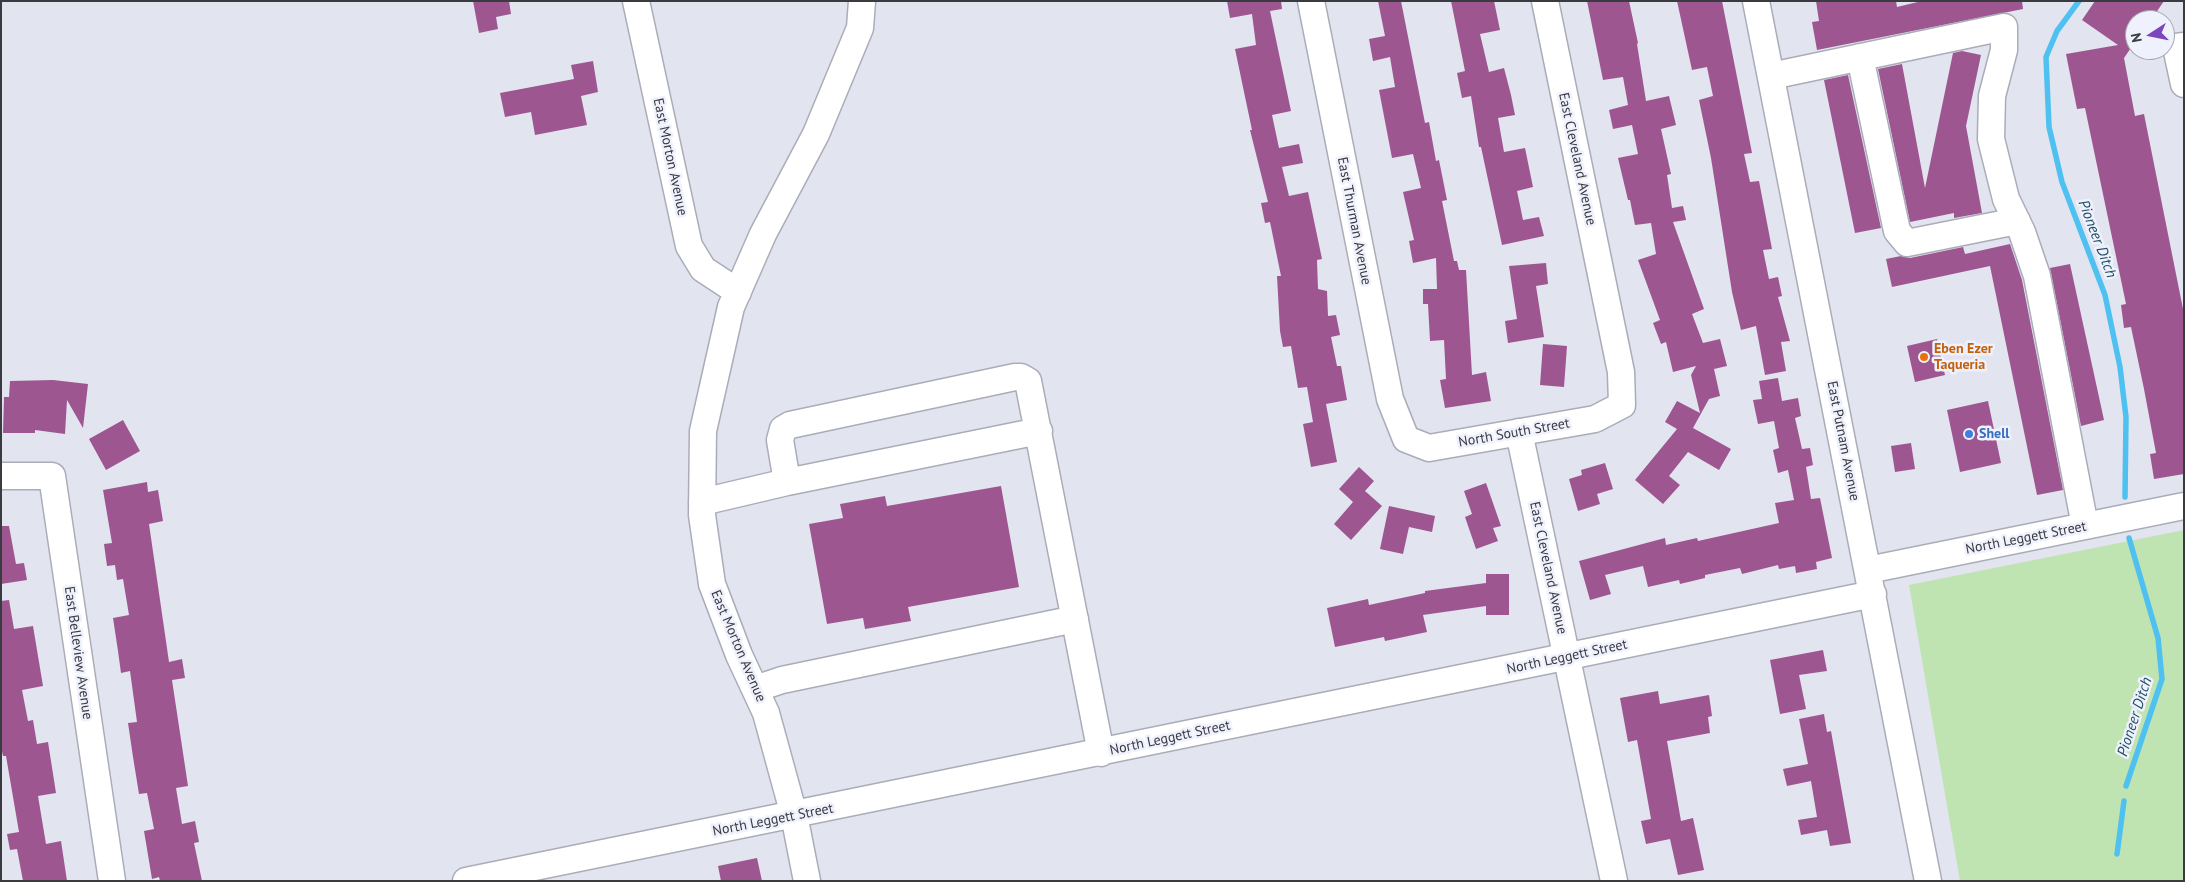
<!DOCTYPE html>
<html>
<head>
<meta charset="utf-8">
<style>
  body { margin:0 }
  #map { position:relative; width:2185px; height:882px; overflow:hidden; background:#e2e4f0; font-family:"PT Sans",sans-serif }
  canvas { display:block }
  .frame { position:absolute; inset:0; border:2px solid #3a3b40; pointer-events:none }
  .north { position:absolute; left:2125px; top:10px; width:50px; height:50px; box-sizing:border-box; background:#eff1fd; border:1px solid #a7a8b1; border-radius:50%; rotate:259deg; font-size:14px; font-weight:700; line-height:20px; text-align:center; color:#3a3b40 }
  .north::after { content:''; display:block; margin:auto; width:18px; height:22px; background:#7d46bc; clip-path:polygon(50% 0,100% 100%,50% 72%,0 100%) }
</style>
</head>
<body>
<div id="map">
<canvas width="2185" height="882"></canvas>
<div class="frame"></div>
<div class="north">N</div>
</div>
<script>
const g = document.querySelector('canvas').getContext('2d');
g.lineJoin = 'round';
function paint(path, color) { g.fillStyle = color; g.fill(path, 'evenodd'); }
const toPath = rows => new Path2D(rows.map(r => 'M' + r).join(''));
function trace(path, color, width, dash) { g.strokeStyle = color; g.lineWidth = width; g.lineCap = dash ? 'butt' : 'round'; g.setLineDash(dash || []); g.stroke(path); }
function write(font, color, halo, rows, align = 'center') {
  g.font = font + ' "PT Sans",sans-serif'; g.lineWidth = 5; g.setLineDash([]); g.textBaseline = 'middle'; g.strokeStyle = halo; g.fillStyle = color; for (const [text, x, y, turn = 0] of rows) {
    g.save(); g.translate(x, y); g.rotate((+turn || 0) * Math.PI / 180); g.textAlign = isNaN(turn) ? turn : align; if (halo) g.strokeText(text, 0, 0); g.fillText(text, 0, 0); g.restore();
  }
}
const green = toPath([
  [2184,530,2184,881,1960,881,1909,585]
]);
const stream = toPath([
  [2079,1,2057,31,2046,57,2049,127,2062,182,2105,295,2120,367,2126,417,2125,497],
  [2126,786,2162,679,2158,638,2129,538],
  [2117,854,2124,801]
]);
const building = toPath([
  [473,1,509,1,511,14,496,17,498,29,479,33],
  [1227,1,1281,1,1282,9,1270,11,1291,111,1272,115,1279,148,1299,144,1303,163,1282,167,1289,196,1308,192,1322,259,1317,260,1318,289,1327,291,1328,316,1336,315,1340,335,1331,337,1337,366,1341,366,1347,400,1326,404,1337,462,1311,467,1303,424,1313,422,1307,387,1298,388,1291,346,1283,347,1280,331,1277,276,1281,276,1270,222,1265,223,1261,203,1268,202,1250,130,1252,130,1235,49,1256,45,1252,14,1230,18],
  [1378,1,1401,1,1425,123,1429,122,1436,161,1439,160,1447,200,1442,201,1454,261,1457,261,1459,270,1466,270,1472,375,1486,372,1491,401,1445,408,1440,380,1446,379,1444,340,1430,341,1428,304,1423,304,1423,289,1437,289,1436,258,1413,263,1409,241,1414,240,1403,192,1421,188,1413,154,1392,158,1379,90,1395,87,1390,57,1373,61,1369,39,1385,36],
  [1451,1,1494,1,1500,30,1480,34,1489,72,1504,68,1511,95,1515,115,1498,118,1504,152,1525,148,1533,187,1517,191,1523,220,1539,217,1544,236,1502,245,1481,147,1479,147,1471,96,1462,98,1457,73,1465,71],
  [1587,1,1629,1,1638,43,1637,44,1646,101,1669,96,1676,125,1661,129,1671,174,1667,175,1672,208,1683,206,1686,220,1673,222,1704,309,1692,314,1703,343,1720,339,1727,366,1714,369,1720,396,1709,399,1693,428,1731,449,1719,470,1688,452,1669,476,1680,485,1663,504,1635,480,1677,429,1665,422,1677,401,1700,413,1691,375,1696,366,1673,372,1666,342,1661,344,1653,323,1660,320,1638,260,1656,254,1651,223,1635,225,1630,200,1628,200,1618,158,1638,154,1632,125,1613,129,1609,110,1628,105,1623,77,1603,80],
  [1677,1,1722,1,1752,153,1744,154,1750,182,1759,181,1772,249,1763,250,1769,279,1778,277,1782,296,1778,297,1790,341,1781,342,1786,371,1765,375,1756,326,1741,330,1732,292,1711,158,1699,100,1713,96,1707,67,1692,70],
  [1816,1,1896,1,1897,7,1922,1,2022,1,2023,9,1817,50,1812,22,1819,21],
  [2095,1,2164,1,2151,20,2135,20,2135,42,2124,58,2135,116,2144,114,2184,314,2184,474,2154,479,2150,454,2156,453,2144,389,2131,327,2124,328,2121,305,2126,304,2085,108,2077,109,2066,54,2118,45,2082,20],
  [1962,51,1981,55,1966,126,1982,213,1954,218,1954,213,1910,222,1878,69,1902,64,1925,188,1953,53],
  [593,61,598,92,581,96,587,125,535,135,531,112,505,117,500,93,574,79,571,65],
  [1848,75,1881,228,1855,233,1824,80],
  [2010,244,2022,280,2063,490,2037,495,1990,266,1892,287,1886,259,1901,256,1910,258,1963,247,1965,254],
  [1546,263,1548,284,1536,286,1544,337,1508,343,1505,321,1517,319,1509,266],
  [2070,264,2104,420,2081,426,2050,268],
  [1937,339,1945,375,1915,382,1907,346],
  [1543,344,1567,346,1564,387,1540,385],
  [1778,378,1782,401,1798,398,1801,416,1795,418,1802,449,1810,448,1813,465,1806,467,1811,499,1820,498,1832,558,1816,562,1817,569,1796,573,1795,566,1779,569,1778,565,1742,574,1740,568,1705,575,1705,578,1680,584,1679,580,1648,587,1643,566,1605,575,1611,594,1590,600,1579,561,1665,538,1666,545,1697,538,1698,541,1779,523,1775,503,1794,500,1788,470,1778,473,1773,450,1779,448,1774,421,1758,424,1753,400,1762,399,1759,381],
  [53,380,88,384,83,428,67,400,65,434,35,430,35,433,3,433,4,397,9,397,10,381],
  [1988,401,2001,463,1960,472,1947,410],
  [123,420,140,451,106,470,89,439],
  [1911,443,1915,469,1895,472,1891,446],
  [1605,463,1613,489,1597,494,1600,504,1578,511,1569,479,1582,475,1581,470],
  [1359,467,1374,481,1365,491,1382,506,1351,540,1334,524,1353,502,1339,489],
  [147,482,148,492,158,490,163,521,149,524,169,662,182,659,185,678,172,680,188,786,176,788,182,824,195,821,199,842,194,843,202,881,160,881,159,877,152,879,144,831,154,829,147,793,139,794,133,757,128,723,137,722,130,671,121,673,118,651,113,618,129,615,123,579,117,580,115,565,107,566,104,544,112,543,103,490],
  [1486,483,1501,526,1493,528,1498,541,1476,549,1465,517,1472,514,1464,491],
  [1001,486,1019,587,908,607,911,621,865,629,863,618,827,624,809,524,843,518,840,504,885,496,887,506],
  [1389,506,1435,516,1432,532,1409,527,1403,554,1380,549],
  [1,526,9,526,16,564,24,563,27,580,1,584],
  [1486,574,1509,574,1509,615,1486,615,1486,606,1423,615,1427,632,1385,641,1384,637,1335,647,1327,608,1368,599,1369,605,1425,593,1425,591,1486,583],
  [9,600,14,629,33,626,43,686,22,690,28,721,33,720,37,744,48,742,56,793,38,796,46,844,61,841,67,881,23,881,17,849,10,850,7,834,19,832,6,756,3,756,1,747,1,601],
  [1823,650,1827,671,1799,675,1806,709,1780,714,1770,660],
  [1658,691,1660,704,1709,695,1712,716,1708,717,1710,733,1667,741,1681,821,1693,818,1704,870,1678,875,1670,839,1646,844,1641,821,1651,819,1637,740,1628,742,1620,698],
  [1824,714,1827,732,1831,731,1851,843,1830,846,1827,830,1801,835,1798,820,1817,817,1811,781,1787,786,1783,769,1808,764,1799,719],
  [757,858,762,881,721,881,718,866]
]);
const minor = toPath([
  [636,1,689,246,703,269,738,292],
  [1311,1,1390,399,1406,439,1429,448,1595,419,1622,405,1621,372,1545,1],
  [1756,1,1928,881],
  [2184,46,2176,47,2184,84],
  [1860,57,1897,231,1907,243,2017,221],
  [1771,76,2004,27,2004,50,1992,96,1991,139,2006,199,2022,232,2037,276,2085,526],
  [1519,432,1614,881],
  [1,476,52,476,112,881],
  [787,482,1039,431],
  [702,502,787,482,780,440,783,429,790,425,1015,377,1021,377,1028,381,1101,753],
  [1868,570,2184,506],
  [755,689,782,680,1075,619],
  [466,881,1873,594],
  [807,881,794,815,766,713,739,655,712,584,702,515,703,431,731,307,763,234,816,134,860,28,862,1]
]);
const markers = [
  [1924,357,5,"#e8710a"],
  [1969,434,5,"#3f7fe0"]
];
const streetNames = [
  ["East Morton Avenue",670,157,78],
  ["East Cleveland Avenue",1577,159,78],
  ["East Thurman Avenue",1354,221,79],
  ["North South Street",1514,433,-10],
  ["East Putnam Avenue",1843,441,79],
  ["North Leggett Street",2026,538,-11],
  ["East Cleveland Avenue",1548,568,78],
  ["East Morton Avenue",738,646,67],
  ["East Belleview Avenue",78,653,82],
  ["North Leggett Street",1567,657,-12],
  ["North Leggett Street",1170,738,-12],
  ["North Leggett Street",773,820,-11]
];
const foodNames = [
  ["Eben Ezer",1934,349],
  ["Taqueria",1934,365]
];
const shopNames = [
  ["Shell",1979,434]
];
const waterNames = [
  ["Pioneer Ditch",2097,239,69],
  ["Pioneer Ditch",2135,717,-72]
];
paint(green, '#bfe4b2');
trace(stream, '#4ec1f0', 5.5);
paint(building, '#9e5691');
trace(minor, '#aaadb8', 29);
trace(minor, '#fff', 26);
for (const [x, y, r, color] of markers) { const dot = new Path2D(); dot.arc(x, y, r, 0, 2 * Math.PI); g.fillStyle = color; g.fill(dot); trace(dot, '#eff1fd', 2); }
write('14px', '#3a3b40', '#eff1fd', streetNames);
write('bold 14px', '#c56008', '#eff1fd', foodNames, 'left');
write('bold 14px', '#366cbe', '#eff1fd', shopNames, 'left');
write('italic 15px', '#1f4f63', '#eff1fd', waterNames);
</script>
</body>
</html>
